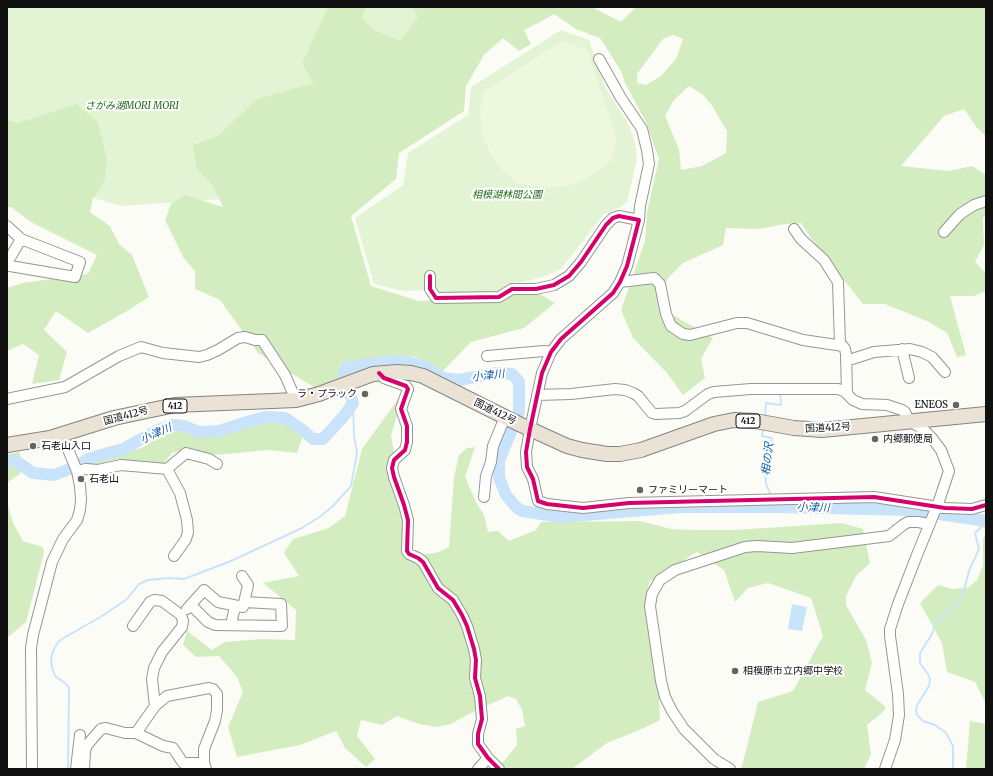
<!DOCTYPE html>
<html>
<head>
<meta charset="utf-8">
<style>
  body { margin:0 }
  #map { position:relative; width:993px; height:776px; overflow:hidden; background:#fcfcf6; font-family:Merriweather,serif }
  canvas { display:block }
  .frame { position:absolute; inset:0; border:8px solid #101010; pointer-events:none }
</style>
</head>
<body>
<div id="map">
<canvas width="993" height="776"></canvas>
<div class="frame"></div>
</div>
<script>
const g = document.querySelector('canvas').getContext('2d');
g.lineJoin = 'round';
function paint(path, color) { g.fillStyle = color; g.fill(path, 'evenodd'); }
const toPath = rows => new Path2D(rows.map(r => 'M' + r).join(''));
function trace(path, color, width, dash) { g.strokeStyle = color; g.lineWidth = width; g.lineCap = dash ? 'butt' : 'round'; g.setLineDash(dash || []); g.stroke(path); }
function write(font, color, halo, rows, align = 'center') {
  g.font = font + ' Merriweather,"Noto Sans JP",serif'; g.lineWidth = 4; g.setLineDash([]); g.textBaseline = 'middle'; g.strokeStyle = halo; g.fillStyle = color; for (const [text, x, y, turn = 0] of rows) {
    g.save(); g.translate(x, y); g.rotate((+turn || 0) * Math.PI / 180); g.textAlign = isNaN(turn) ? turn : align; if (halo) g.strokeText(text, 0, 0); g.fillText(text, 0, 0); g.restore();
  }
}
const green = toPath([
  [7,7,535,7,236,198,121,206,29,179,7,191],
  [561,30,589,40,605,87,629,125,635,142,637,159,627,202,619,208,603,215,561,269,543,277,523,282,515,282,499,295,442,295,434,290,403,291,374,284,355,218,403,185,408,153,468,115,471,87]
]);
const forest = toPath([
  [328,7,366,7,362,18,374,30,400,41,418,17,413,7,592,7,621,22,636,7,986,7,986,136,977,128,964,109,944,116,901,166,948,171,972,166,986,175,986,212,983,219,984,245,975,262,986,273,986,291,974,296,950,296,966,355,957,357,947,333,929,322,885,304,863,304,813,241,801,223,785,224,760,229,726,228,723,245,683,263,669,277,658,295,673,315,713,338,701,359,705,378,683,395,667,373,633,338,621,310,645,241,647,212,659,159,645,120,625,83,621,71,600,38,576,29,554,14,540,22,524,30,531,44,519,51,503,38,484,55,466,86,464,111,399,153,396,179,351,216,371,286,419,301,500,297,511,291,540,294,555,303,524,328,471,342,443,371,416,357,391,356,317,389,258,353,220,300,195,289,195,271,183,257,165,220,171,204,185,195,223,207,212,184,197,169,193,145,218,136,257,99,314,83,302,64],
  [673,35,683,39,676,59,661,76,646,85,637,83,637,74,663,39],
  [689,86,702,94,711,104,727,131,726,153,702,166,681,170,679,149,665,116,674,100],
  [76,104,98,122,107,160,105,180,93,198,90,212,110,226,119,244,132,255,149,297,127,311,88,333,56,311,44,330,67,352,59,380,32,384,39,355,23,344,7,351,7,288,22,283,88,274,97,255,31,222,11,207,7,207,7,120,18,123],
  [404,391,391,436,413,555,436,553,449,547,454,477,459,455,467,448,475,447,465,477,476,502,484,515,488,532,498,531,509,541,536,530,541,522,640,521,671,529,692,530,734,530,842,523,863,529,870,563,856,576,846,596,846,605,866,640,872,663,865,690,886,707,883,712,867,725,871,755,865,766,866,769,740,769,742,766,758,702,793,691,823,636,811,598,768,583,748,588,735,602,724,570,697,552,649,582,645,612,658,676,660,720,644,728,607,743,572,769,504,769,500,766,517,745,516,729,525,726,522,710,516,699,508,696,469,714,451,724,437,727,419,724,397,716,382,725,361,720,357,736,375,759,366,767,345,748,336,731,300,745,237,757,228,727,243,692,237,677,219,656,196,657,183,645,187,631,212,650,225,642,262,639,295,640,296,610,263,583,299,576,284,553,293,539,329,528,345,516,362,449],
  [262,420,285,421,303,436,297,453,268,450,205,456,186,449,172,453,160,467,98,469,88,465,118,453,142,448,165,433,181,431,208,436,235,430],
  [20,452,21,473,7,483,7,496,7,454],
  [7,502,13,523,23,541,43,547,44,553,26,622,7,638],
  [986,532,986,641,985,645,986,648,986,704,975,682,947,672,942,643,920,603,938,585,953,589,969,587,977,580,983,566,983,539],
  [970,721,986,724,986,769,966,769]
]);
const pitch = toPath([
  [563,41,587,50,616,135,616,144,609,162,589,178,568,186,554,188,519,184,500,168,490,153,481,132,480,107,485,90]
]);
const water = toPath([
  [792,604,807,607,802,631,788,629]
]);
const stream = toPath([
  [765,416,766,403,781,405,780,392],
  [763,429,762,436,772,438,765,472,766,484,771,495],
  [68,769,69,688,66,684,55,676,52,668,51,658,53,651,58,642,62,639,102,616,127,599,139,584,148,580,169,578,184,579,231,561,302,528,321,516,332,507,351,486,357,453,354,435,353,403],
  [953,769,953,746,946,733,935,725,923,721,917,715,916,710,917,705,929,686,930,679,928,674,920,663,920,653,932,634,936,624,941,618,958,604,963,594,969,571,979,549,975,533,986,522]
]);
const river = toPath([
  [7,461,16,461,33,473,54,475,75,467,88,459,108,453,123,449,158,430,173,425,184,426,199,432,219,431,250,421,266,417,285,418,300,428,313,439,323,439,344,416,353,403,344,374,347,367,386,362,404,361,423,366,443,378,459,380,497,373,512,374,519,382,519,412,499,461,499,478,506,495,516,507,522,511,561,517,681,507,776,507,912,510,986,521]
]);
const minor = toPath([
  [599,59,621,98,642,129,647,150,649,164,640,206,639,220],
  [7,226,21,239,80,262,75,277,10,266,7,264],
  [794,229,801,239,824,260,838,282,840,344],
  [944,232,960,214,974,205,986,201],
  [7,263,21,239],
  [430,276,430,289,436,298,499,297,512,289,536,289,554,285,569,276,581,262,606,225,613,218,619,216,639,220,627,266,620,282,613,293,561,339,551,352,542,373,530,429,526,452,527,467,533,479,538,501,547,504,583,508,629,503,874,497,945,508,972,509,986,505],
  [620,282,654,278,660,284,666,314,671,326,683,334,690,335,737,323,747,323,803,340,843,346,845,349,846,354,847,394],
  [902,349,909,378],
  [487,356,544,351,551,352],
  [846,361,874,352,910,349,922,352,932,357,945,372],
  [379,373,384,378,406,386,408,389,401,409,407,426,407,442,405,450,394,460,392,468,394,477,404,505,408,520,407,551,409,554,418,558,423,562,438,588,453,600,462,615,467,626,474,649,476,660,475,678,480,696,482,719,478,734,478,744,488,758,499,769],
  [537,395,571,394,615,389,625,390,633,393,638,396,652,413,656,414,679,413,685,411,708,394,714,392,751,389,838,389,844,391,853,400,862,404,887,405,902,410,905,412,909,421,923,429,931,437,941,450,949,471,939,501,917,555,898,604,890,629,890,636,898,694,899,715,895,740,885,769],
  [7,399,65,387,119,356,141,347,163,353,199,357,207,355,218,350,238,338,245,337,255,340,262,340,285,375,296,400],
  [167,469,180,493,187,520,188,532,186,539,174,556],
  [77,471,86,469,98,470,121,465,167,469,186,453,209,459,217,464],
  [484,497,486,476,491,462,493,446,505,417],
  [191,605,208,622,215,625,282,626,281,604,244,602],
  [187,609,204,590,218,602,243,607,248,585,242,576],
  [231,625,235,606],
  [133,626,150,602,154,600,162,601,181,615,183,621,182,627,162,652,154,668,152,679,155,706],
  [136,733,163,746,173,748,183,763,204,763],
  [32,769,31,648,33,635,52,562,63,539,77,520,80,510,81,499,80,486,77,471,62,435],
  [76,769,80,735],
  [84,769,85,751,87,745,101,729,106,728,125,733,136,733,155,706,167,696,209,688,213,689,217,694,217,710,215,721,204,749,204,763,206,769],
  [478,769,488,758],
  [730,769,714,759,684,729,672,711,665,697,661,681,650,606,652,594,660,580,675,570,745,547,757,546,792,548,873,538,889,536,903,525,908,522,918,522,929,524]
]);
const highway = toPath([
  [7,445,50,438,114,418,175,405,296,400,319,394,373,374,397,372,411,373,423,376,519,424,567,446,582,450,607,454,620,454,641,450,714,424,734,420,755,421,794,428,822,430,986,414]
]);
const cycleway = toPath([
  [430,276,430,289,436,298,499,297,512,289,536,289,554,285,569,276,581,262,606,225,613,218,619,216,639,220,627,266,620,282,613,293,561,339,551,352,542,373,530,429,526,452,527,467,533,479,538,501,547,504,583,508,629,503,874,497,945,508,972,509,986,505],
  [379,373,384,378,406,386,408,389,401,409,407,426,407,442,405,450,394,460,392,468,394,477,404,505,408,520,407,551,409,554,418,558,423,562,438,588,453,600,462,615,467,626,474,649,476,660,475,678,480,696,482,719,478,734,478,744,488,758,499,769]
]);
const markers = [
  [365,394,4,"#636360"],
  [956,405,4,"#636360"],
  [875,439,4,"#636360"],
  [33,446,4,"#636360"],
  [81,479,4,"#636360"],
  [640,490,4,"#636360"],
  [735,671,4,"#636360"]
];
const shields = [
  [175,406,24],
  [748,421,24]
];
const shieldNames = [
  ["412",175,406],
  ["412",748,421]
];
const parkNames = [
  ["さがみ湖MORI MORI",132,106],
  ["相模湖林間公園",507,195]
];
const poiNames = [
  ["ラ・プラック",357,394,"right"],
  ["ENEOS",948,405,"right"],
  ["内郷郵便局",883,439],
  ["石老山入口",41,446],
  ["石老山",89,479],
  ["ファミリーマート",648,490],
  ["相模原市立内郷中学校",743,671]
];
const streetNames = [
  ["国道412号",495,412,26],
  ["国道412号",126,416,-15],
  ["国道412号",828,428,-3]
];
const waterNames = [
  ["小津川",488,376,-6],
  ["小津川",156,434,-24],
  ["相の沢",768,459,-83],
  ["小津川",813,508,2]
];
paint(green, '#e3f4d4');
paint(forest, '#d3edc1');
paint(pitch, '#eef8de');
paint(water, '#c9e4fa');
trace(stream, '#c9e4fa', 2);
trace(river, '#c9e4fa', 12);
trace(minor, '#969694', 12);
trace(highway, '#848481', 16);
trace(minor, '#fffffe', 10);
trace(highway, '#ebe2d6', 14);
trace(cycleway, '#d6006c', 4);
for (const [x, y, r, color] of markers) { const dot = new Path2D(); dot.arc(x, y, r, 0, 2 * Math.PI); g.fillStyle = color; g.fill(dot); trace(dot, '#fff', 1.5); }
for (const [x, y, w] of shields) { const box = new Path2D(); box.roundRect(x - w / 2, y - 7, w, 14, 3); g.fillStyle = '#fff'; g.fill(box); trace(box, '#101010', 1); }
write('bold 9px', '#101010', null, shieldNames);
write('italic 10px', '#246e1a', '#fff', parkNames);
write('10px', '#101010', '#fff', poiNames, 'left');
write('10px', '#101010', '#fff', streetNames);
write('italic 11px', '#0e5aad', '#fff', waterNames);
</script>
</body>
</html>
